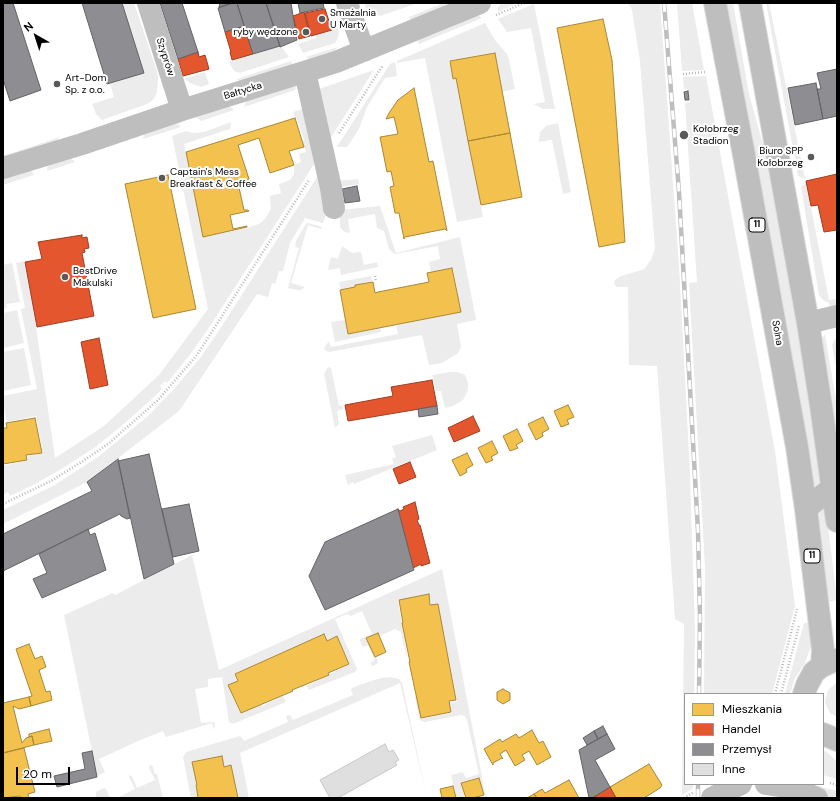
<!DOCTYPE html>
<html>
<head>
<meta charset="utf-8">
<style>
  body { margin:0 }
  #map { position:relative; width:840px; height:801px; overflow:hidden; background:#fff; font-family:"DM Sans",sans-serif }
  canvas { display:block }
  .frame { position:absolute; inset:0; border:4px solid #000; pointer-events:none }
  .legend { position:absolute; left:684px; top:693px; width:140px; height:92px; box-sizing:border-box; background:#fff; border:1px solid #999; margin:0; padding:5px 7px; list-style:none; font-size:12px; color:#000 }
  .legend li { display:flex; align-items:center; gap:8px; height:20px }
  .legend b { width:20px; border:1px solid #999 }
  .north { position:absolute; left:16px; top:16px; width:40px; height:40px; -webkit-text-stroke:3px #fff; paint-order:stroke; rotate:321deg; font-size:11px; font-weight:700; line-height:16px; text-align:center; color:#000 }
  .north::after { content:''; display:block; margin:auto; width:14px; height:18px; background:#000; clip-path:polygon(50% 0,100% 100%,50% 72%,0 100%) }
  .scale { position:absolute; left:16px; top:767px; width:54px; height:18px; box-sizing:border-box; border:2px solid #000; border-top:0; padding-left:5px; font-size:12px; line-height:14px; white-space:nowrap; color:#000; -webkit-text-stroke:3px #fff; paint-order:stroke }
</style>
</head>
<body>
<div id="map">
<canvas width="840" height="801"></canvas>
<div class="frame"></div>
<ul class="legend">
<li><b style="height:11px;background:#f2c14e"></b>Mieszkania</li>
<li><b style="height:11px;background:#e4572e"></b>Handel</li>
<li><b style="height:11px;background:#8d8d92"></b>Przemysł</li>
<li><b style="height:11px;background:#dfdfdf"></b>Inne</li>
</ul>
<div class="north">N</div>
<div class="scale">20 m</div>
</div>
<script>
const g = document.querySelector('canvas').getContext('2d');
g.lineJoin = 'round';
function fillPath(path, color) { g.fillStyle = color; g.fill(path, 'evenodd'); }
const shape = rows => new Path2D(rows.map(r => 'M' + r).join(''));
function trace(path, color, width, dash) { g.strokeStyle = color; g.lineWidth = width; g.lineCap = dash ? 'butt' : 'round'; g.setLineDash(dash || []); g.stroke(path); }
function label(font, color, halo, rows, align = 'center') {
  g.font = font + ' "DM Sans",sans-serif'; g.lineWidth = 4; g.setLineDash([]); g.textBaseline = 'middle'; g.strokeStyle = halo; g.fillStyle = color; for (const [text, x, y, turn = 0] of rows) {
    g.save(); g.translate(x, y); g.rotate((+turn || 0) * Math.PI / 180); g.textAlign = isNaN(turn) ? turn : align; if (halo) g.strokeText(text, 0, 0); g.fillText(text, 0, 0); g.restore();
  }
}
fillPath(shape([
  [122,3,134,3,157,71,158,77,157,92,153,100,147,104,102,120,96,114,92,104,114,97,110,84,144,73],
  [364,3,418,3,380,16,366,8],
  [444,3,447,3,440,10,411,22,409,17],
  [501,3,517,3,498,12,498,8],
  [628,3,660,3,679,266,690,474,695,633,694,694,685,694,685,784,693,784,693,788,682,795,684,624,675,619,657,366,629,365,628,287,617,287,614,284,615,280,621,276,642,270,645,268,651,260,655,248,640,61,632,10],
  [677,3,692,3,704,70,682,71],
  [725,3,733,3,749,94,772,177,805,366,822,485,813,492],
  [766,3,769,3,805,179,798,176],
  [534,4,555,109,543,109,534,104,545,102,531,28,507,32,498,19],
  [478,15,482,18,419,44,417,38],
  [485,23,495,40,507,54,509,60,515,89,502,92,495,52,449,61,453,79,456,79,483,217,457,222,425,58,397,63,397,61],
  [340,25,338,38,335,43,303,53,298,44,316,38,315,35,332,30,331,28],
  [281,46,289,57,240,73,234,71,229,62],
  [338,47,333,52,309,60,306,57],
  [291,61,293,65,240,83,237,79],
  [395,62,397,76,385,78,367,107,359,129,347,147,337,147,390,64],
  [374,70,328,142,316,90],
  [205,72,209,84,201,87,190,83,184,79],
  [706,76,775,451,795,606,772,694,704,694,705,568,689,283,697,282,685,103,690,102,688,89,684,89,683,77],
  [294,86,296,87,295,90,244,107,247,99],
  [228,105,234,110,201,121,195,116],
  [306,108,318,158,210,326,192,352,167,383,165,381,160,386,162,389,155,396,125,423,94,448,63,468,33,485,10,496,8,492,3,495,3,466,28,460,28,456,43,453,36,416,7,422,3,402,3,396,37,389,21,309,25,308,16,263,24,261,32,300,55,458,104,426,159,375,208,309,172,136,186,131,193,133,204,132,231,122,230,129,184,144,204,237,247,228,259,224,265,219,271,209,270,196,281,193,279,184,290,180,294,174,294,165,301,162,299,154,306,152,302,141,304,140,297,119,296,120,293,112],
  [176,122,181,127,143,139,144,133],
  [558,123,571,192,563,194,552,140,539,142,539,139,540,132,546,126],
  [60,137,55,143,3,160,3,156],
  [70,157,75,162,47,171,48,163],
  [30,169,34,175,3,185,3,181,5,177],
  [321,171,326,213,323,223,305,218,290,243,283,271,279,271,275,284,272,283,268,297,257,294,179,411,87,482,3,524,3,510,53,486,98,457,148,416,174,389,201,357,218,332],
  [358,179,359,184,341,187,336,181],
  [806,182,829,300,837,299,837,308,830,310,829,303,823,300,819,295,801,187],
  [380,206,396,253,460,237,476,320,457,324,461,347,458,353,442,363,429,365,422,335,329,352,325,350,324,348,329,341,331,347,398,334,396,326,398,325,461,312,453,268,431,272,429,262,440,259,438,246,395,254,393,253,389,249,384,231,377,228,375,214,348,219,350,233,345,232,342,230,340,227,340,210],
  [308,223,322,227,321,229,308,225,291,283,305,287,301,290,297,290,288,288,299,248,295,247,296,241,306,224],
  [342,246,352,253,361,252,364,265,377,262,378,267,341,275,340,268,329,270,328,269,331,257,338,259],
  [12,263,20,302,6,304,7,308,3,309,3,265],
  [371,276,372,281,355,285,355,287,341,290,339,282],
  [17,310,24,343,3,348,3,313],
  [345,320,348,334,380,328,381,332,335,342,331,322],
  [825,334,837,406,837,448,821,340],
  [835,339,837,339,837,372,832,345],
  [24,348,31,385,3,391,3,352],
  [328,367,331,368,339,406,342,405,343,409,337,411,339,424,335,428,324,374],
  [450,372,457,372,465,375,468,383,468,390,463,400,453,406,445,408,441,391,436,391,432,375],
  [432,435,437,450,354,484,353,482,348,485,345,475,394,464,392,459,396,457,392,446],
  [825,502,837,600,827,602,817,520,820,510],
  [192,555,219,670,442,569,486,798,484,798,485,797,479,777,461,782,465,798,456,798,451,775,463,772,466,778,479,774,467,720,465,716,461,715,425,722,421,721,419,718,415,696,417,696,422,719,452,713,450,703,457,701,438,604,431,605,429,594,398,600,407,655,406,656,401,632,395,629,377,637,368,639,378,662,377,664,372,666,371,665,371,662,375,660,368,645,363,647,360,641,360,639,372,634,362,611,351,616,347,614,335,619,357,669,355,672,309,690,307,686,350,664,337,636,327,640,324,634,234,674,237,681,228,685,240,713,261,704,262,706,283,696,286,702,233,724,229,722,222,677,208,679,208,687,195,689,201,723,213,722,215,723,214,730,212,723,166,737,163,731,138,741,99,759,105,772,97,776,64,615,113,593,115,595],
  [804,623,810,623,811,646,805,663,795,678,790,694,785,694],
  [390,677,399,679,402,683,427,798,400,683,240,753,249,798,238,798,231,765,224,766,222,756,192,762,197,785,195,786,198,798,191,798,183,757,186,752,240,736,244,741,288,722,286,716,290,715,293,720,353,695,351,690,352,688,362,684,381,678],
  [837,682,837,717,830,713,827,707,825,702,828,690],
  [823,750,828,753,837,762,837,779,823,775],
  [152,765,155,774,157,774,163,798,117,798,135,789,129,777,130,775,132,776,137,788,155,780,149,768,149,766],
  [814,785,837,791,837,798,831,798,813,788],
  [104,788,106,789,110,798,94,798,96,797,96,792]
]), '#ececec');
const homes = shape([
  [603,19,612,60,625,242,599,247,557,28,603,19],
  [495,53,510,133,468,141,456,78,453,79,450,61,495,53],
  [414,88,429,162,433,161,447,231,445,229,405,237,404,239,399,213,395,213,390,187,394,186,391,171,387,172,380,137,398,134,394,117,386,119,389,113,398,100,414,88],
  [295,118,304,147,289,151,294,165,270,173,259,138,238,145,249,179,238,183,244,210,248,210,249,211,230,215,233,229,247,226,247,227,203,237,186,152,295,118],
  [510,133,522,197,481,205,468,141,510,133],
  [168,175,196,309,153,318,125,184,168,175],
  [452,268,461,312,348,334,340,290,355,287,355,285,373,282,375,293,378,292,429,282,427,273,452,268],
  [568,405,574,417,567,420,569,424,561,427,554,411,568,405],
  [543,417,549,429,542,433,543,436,536,440,528,424,543,417],
  [35,418,42,453,26,455,27,460,3,464,3,428,7,428,6,423,35,418],
  [517,429,523,441,516,445,518,448,510,451,503,436,517,429],
  [492,441,498,453,491,457,493,460,486,463,478,448,492,441],
  [467,453,473,465,466,469,467,472,460,476,452,460,467,453],
  [429,594,430,605,438,604,456,700,449,701,451,712,421,718,409,662,410,662,402,623,403,623,399,600,429,594],
  [378,633,386,652,375,657,366,638,378,633],
  [324,634,327,641,337,636,349,664,328,673,329,675,292,690,293,691,241,713,228,685,238,681,235,674,324,634],
  [29,644,35,659,42,656,46,667,39,670,46,692,50,691,52,700,31,706,29,697,32,696,16,649,29,644],
  [503,689,510,693,510,700,503,704,497,700,497,692,503,689],
  [29,697,31,706,19,709,13,706,22,743,26,738,32,736,34,745,3,753,3,703,29,697],
  [49,729,52,741,34,745,32,736,29,737,29,734,49,729],
  [532,730,539,743,543,741,551,757,537,765,529,751,522,755,525,760,515,766,506,750,500,754,503,759,502,758,493,763,493,765,484,749,500,739,502,742,516,734,519,738,532,730],
  [24,748,35,792,28,794,29,798,21,798,20,796,3,798,3,753,24,748],
  [222,756,224,767,231,765,238,798,198,798,196,785,197,785,192,762,222,756],
  [649,764,662,785,660,788,644,798,616,798,610,787,649,764],
  [479,778,484,795,473,798,466,798,461,783,479,778],
  [569,780,579,798,537,798,534,794,542,789,545,793,569,780],
  [453,786,456,798,442,798,440,789,453,786],
  [534,794,537,798,527,798,534,794]
]);
fillPath(homes, '#f2c14e');
trace(homes, '#a98737', 1);
const shops = shape([
  [325,9,332,30,311,36,305,13,325,9],
  [304,12,310,36,299,39,293,16,304,12],
  [244,26,253,54,232,60,230,52,231,52,225,32,244,26],
  [198,52,199,57,205,55,209,69,183,76,178,59,198,52],
  [837,174,837,230,824,232,818,205,811,206,806,181,837,174],
  [82,235,82,238,87,237,89,248,84,249,85,252,82,253,94,316,37,327,25,262,42,259,38,242,82,235],
  [99,338,108,385,90,389,81,342,99,338],
  [432,380,437,406,348,421,345,405,393,396,391,387,432,380],
  [473,416,480,431,454,442,448,428,473,416],
  [410,462,416,477,399,484,393,469,410,462],
  [415,502,419,519,417,520,419,525,420,525,430,563,421,566,421,564,413,568,398,509,400,511,404,509,403,507,415,502],
  [610,787,616,798,592,798,599,794,610,787]
]);
fillPath(shops, '#e4572e');
trace(shops, '#a03d20', 1);
const industry = shape([
  [3,3,13,3,41,90,10,101,3,79,3,3],
  [82,3,122,3,144,73,107,84,82,3],
  [160,3,182,3,198,52,178,59,160,3],
  [220,3,233,3,219,7,220,3],
  [233,3,237,3,244,26,225,32,218,8,233,3],
  [237,3,266,3,280,46,253,54,237,3],
  [266,3,291,3,297,40,280,47,266,3],
  [298,3,323,3,324,8,300,13,298,3],
  [837,69,837,116,823,119,817,89,821,89,817,73,837,69],
  [816,83,823,119,795,125,788,88,816,83],
  [688,91,689,100,685,100,684,92,688,91],
  [357,186,360,201,345,203,342,189,357,186],
  [437,406,438,414,419,417,418,409,437,406],
  [149,454,174,564,144,579,118,461,149,454],
  [118,459,130,518,127,519,121,516,120,514,3,571,3,534,92,491,87,482,118,459],
  [189,504,199,551,173,557,162,509,189,504],
  [398,509,414,570,325,610,309,576,325,542,398,509],
  [88,529,90,535,95,533,106,570,42,598,33,579,47,573,39,554,88,529],
  [603,726,607,734,598,739,594,731,603,726],
  [594,731,598,739,587,745,583,738,594,731],
  [607,734,615,749,595,760,610,787,592,798,589,798,579,750,607,734],
  [92,751,97,777,57,787,54,776,85,769,82,753,92,751]
]);
fillPath(industry, '#8d8d92');
trace(industry, '#636366', 1);
const building = shape([
  [385,744,389,752,393,750,399,760,395,762,397,765,338,798,330,798,320,780,385,744]
]);
fillPath(building, '#dfdfdf');
trace(building, '#c7c7c7', 1);
const major = shape([
  [715,3,744,155,797,447,806,509,823,650,822,666],
  [750,3,808,323,821,406,837,521],
  [804,694,807,685,814,672,822,666,835,660],
  [823,734,837,740]
]);
trace(major, '#dbdbdb', 24);
trace(shape([
  [496,15,524,3],
  [683,74,705,72],
  [339,133,383,65],
  [375,276,376,282],
  [3,504,51,481,83,461,108,444,158,400,197,355,309,180],
  [775,694,797,609],
  [781,694,799,626],
  [830,783,837,785],
  [684,798,694,792]
]), '#b9b9b9', 2.5, [1, 2]);
trace(shape([
  [148,3,182,110],
  [347,3,364,51],
  [305,72,331,188,334,208],
  [3,168,82,144,182,110,336,62,480,3],
  [808,323,837,316],
  [806,509,824,494,833,488,837,487],
  [766,784,792,788,817,798],
  [712,798,741,784]
]), '#bebebe', 22);
trace(major, '#bebebe', 22);
const rail = shape([
  [664,3,679,192,698,531,700,617,699,694],
  [698,798,698,784]
]);
trace(rail, '#bebebe', 4.5);
trace(rail, '#fff', 3, [9]);
for (const [x, y, r, color] of [
  [322,19,4,"#595959"],
  [306,32,4,"#595959"],
  [57,84,4,"#595959"],
  [684,135,5,"#595959"],
  [811,157,4,"#595959"],
  [162,178,4,"#595959"],
  [65,277,4,"#595959"]
]) { const dot = new Path2D(); dot.arc(x, y, r, 0, 2 * Math.PI); g.fillStyle = color; g.fill(dot); trace(dot, '#fff', 1.5); }
for (const [x, y, w] of [
  [757,225,16],
  [812,556,16]
]) { const box = new Path2D(); box.roundRect(x - w / 2, y - 7, w, 14, 3); g.fillStyle = '#fff'; g.fill(box); trace(box, '#000', 1); }
label('bold 9px', '#000', null, [
  ["11",757,225],
  ["11",812,556]
]);
label('10px', '#000', '#fff', [
  ["Smażalnia",330,13],
  ["U Marty",330,25],
  ["ryby wędzone",298,32,"right"],
  ["Art-Dom",65,78],
  ["Sp. z o.o.",65,90],
  ["Kołobrzeg",693,129],
  ["Stadion",693,141],
  ["Biuro SPP",803,151,"right"],
  ["Kołobrzeg",803,163,"right"],
  ["Captain's Mess",170,172],
  ["Breakfast & Coffee",170,184],
  ["BestDrive",73,271],
  ["Makulski",73,283]
], 'left');
label('10px', '#000', '#fff', [
  ["Szyprów",165,57,72],
  ["Bałtycka",243,91,-17],
  ["Solna",777,333,80]
]);
</script>
</body>
</html>
